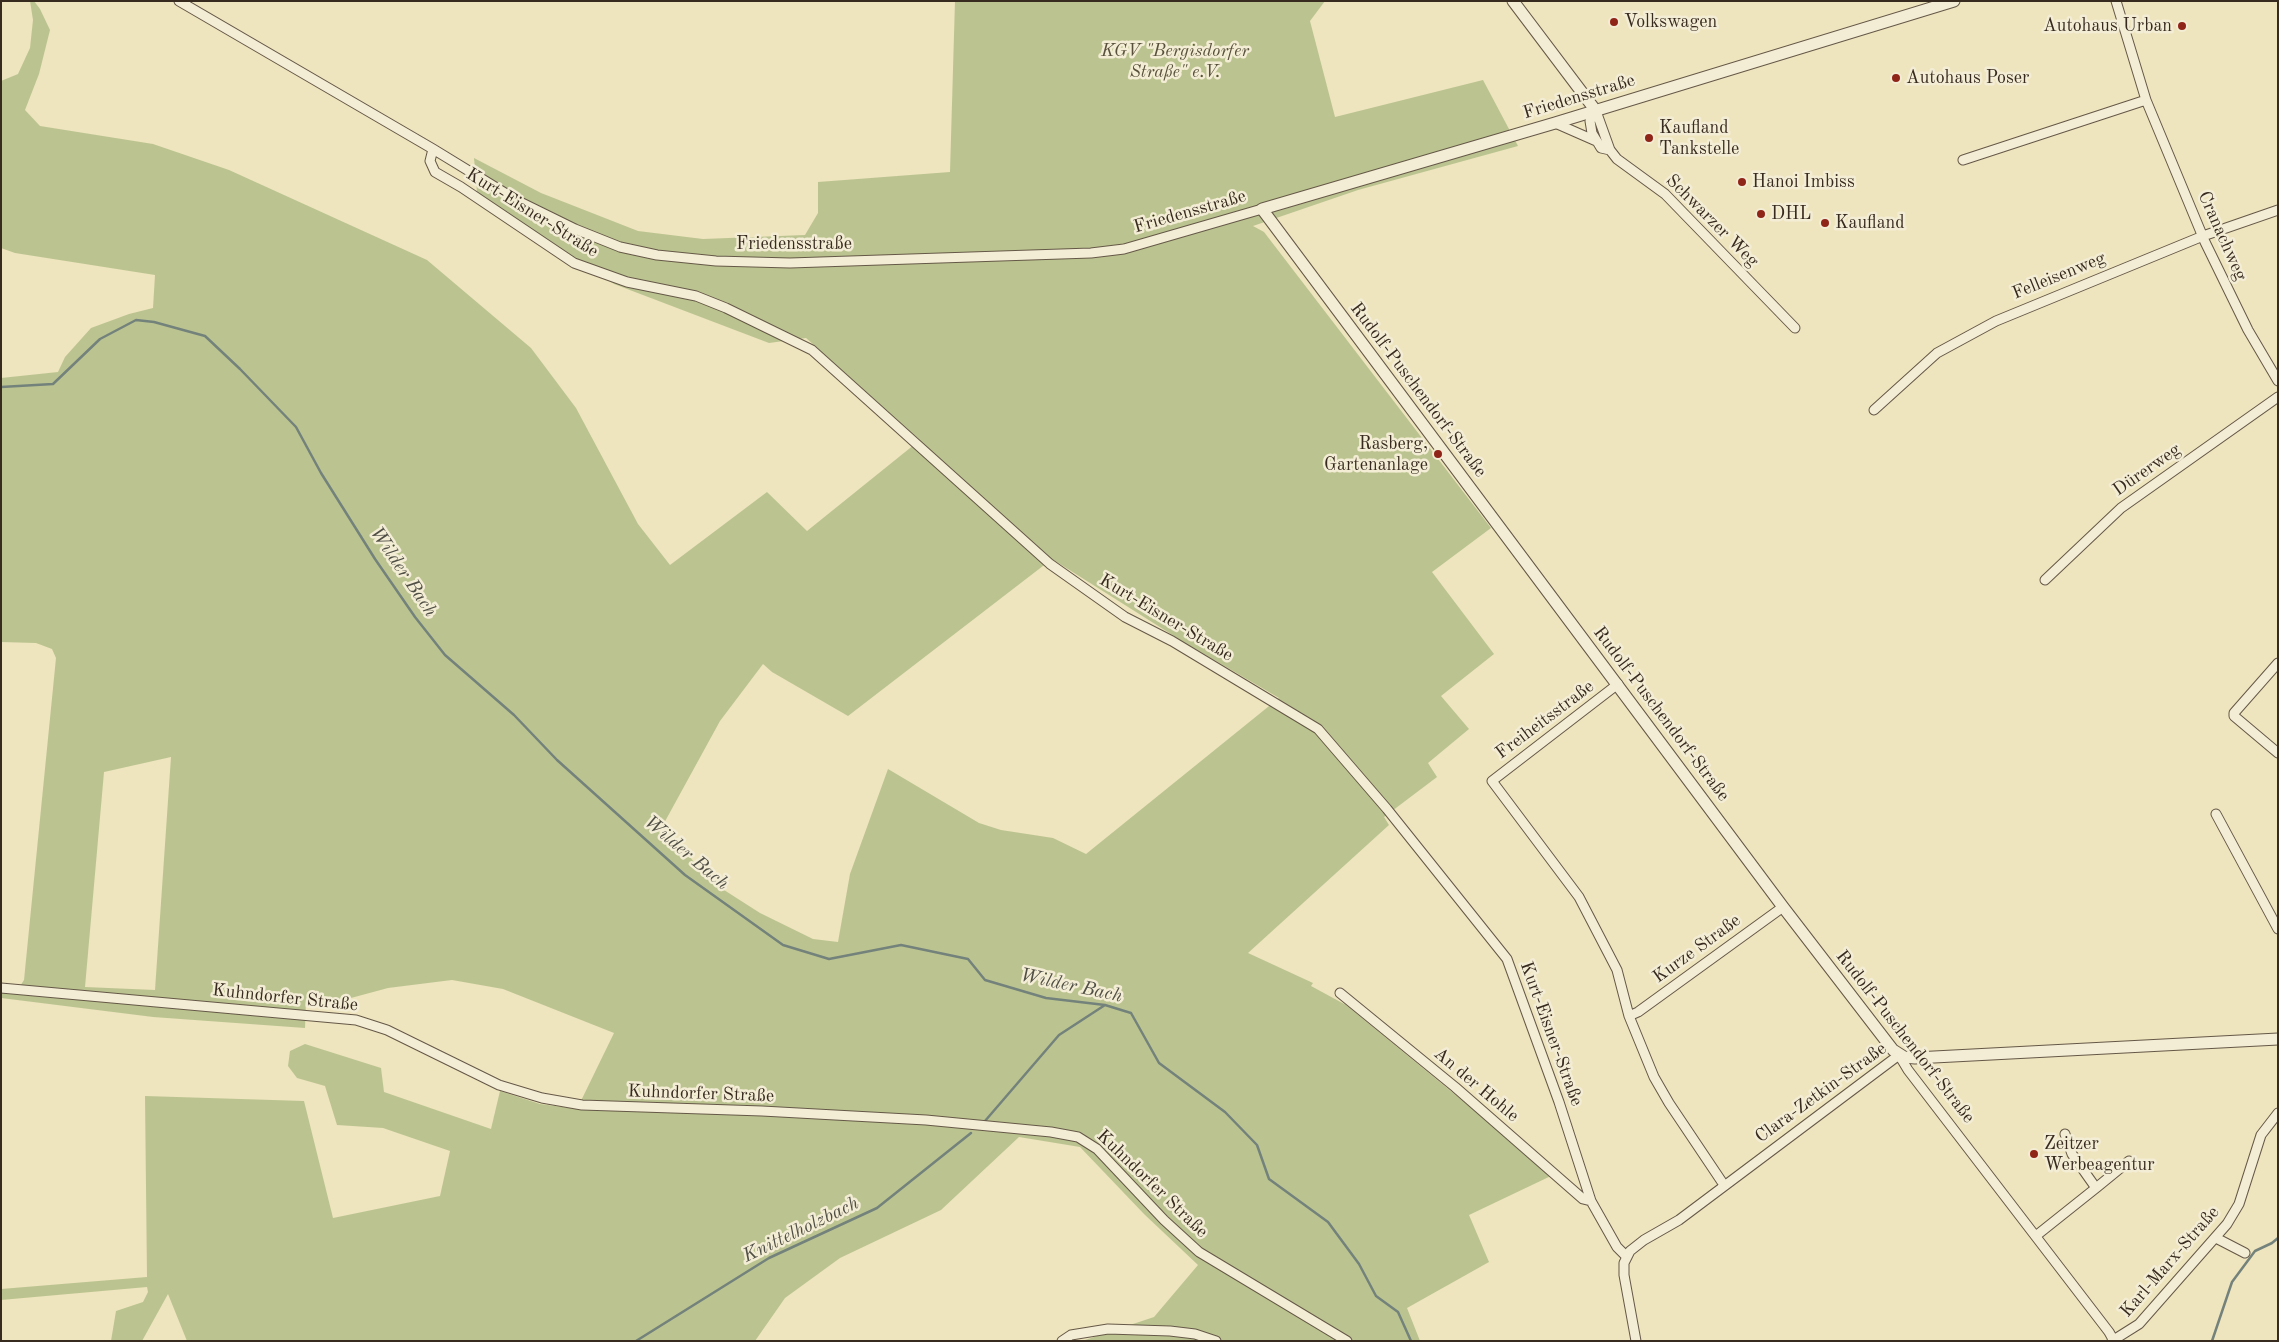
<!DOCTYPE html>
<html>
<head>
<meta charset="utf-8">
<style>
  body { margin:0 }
  #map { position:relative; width:2279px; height:1342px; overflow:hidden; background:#eee4be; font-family:"Old Standard TT",serif }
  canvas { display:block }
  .frame { position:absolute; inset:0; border:2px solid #372a1f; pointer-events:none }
</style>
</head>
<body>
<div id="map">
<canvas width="2279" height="1342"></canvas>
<div class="frame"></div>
</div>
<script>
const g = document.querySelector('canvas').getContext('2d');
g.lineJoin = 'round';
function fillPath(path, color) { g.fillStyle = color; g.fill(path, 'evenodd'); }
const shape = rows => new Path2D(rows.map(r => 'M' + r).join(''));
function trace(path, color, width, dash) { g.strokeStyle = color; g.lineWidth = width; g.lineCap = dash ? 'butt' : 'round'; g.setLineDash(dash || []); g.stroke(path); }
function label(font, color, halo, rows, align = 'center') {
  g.font = font + ' "Old Standard TT",serif'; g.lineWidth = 5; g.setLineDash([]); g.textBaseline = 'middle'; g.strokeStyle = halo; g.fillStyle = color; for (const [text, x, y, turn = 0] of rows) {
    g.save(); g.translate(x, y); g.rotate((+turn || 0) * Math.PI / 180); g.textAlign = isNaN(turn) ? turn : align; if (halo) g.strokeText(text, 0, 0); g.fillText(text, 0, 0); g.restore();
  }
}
fillPath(shape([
  [30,1,34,1,40,9,50,30,39,74,25,110,40,126,153,144,229,170,427,260,531,348,576,408,638,524,670,565,767,492,807,531,920,440,806,338,769,343,614,284,538,236,477,192,474,158,541,193,638,231,703,239,805,235,818,213,818,182,950,172,955,1,1325,1,1310,21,1335,117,1483,80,1518,146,1358,190,1253,226,1264,232,1491,528,1432,572,1494,654,1441,696,1469,729,1428,763,1437,777,1384,817,1389,825,1248,953,1313,983,1311,986,1346,1005,1553,1175,1469,1215,1489,1262,1407,1308,1420,1341,1082,1341,1154,1317,1198,1265,1144,1214,1080,1147,1019,1137,941,1210,840,1258,785,1298,755,1341,187,1341,168,1294,142,1341,111,1341,116,1311,143,1302,148,1292,147,1287,1,1300,1,1289,147,1277,145,1096,304,1101,333,1218,440,1196,450,1151,383,1128,337,1125,325,1086,297,1078,288,1066,290,1051,305,1044,381,1068,384,1092,491,1129,500,1091,540,1104,577,1109,614,1033,503,989,452,980,388,988,336,1002,306,1000,305,1028,153,1017,1,998,1,990,17,991,24,980,56,658,52,649,36,643,1,642,1,378,58,372,65,357,91,328,129,314,153,308,155,275,15,253,1,248,1,81,18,74,30,48,33,20],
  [1052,559,1182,641,1279,698,1086,854,1053,838,1001,830,979,823,888,769,850,874,838,942,813,939,760,913,710,881,663,825,720,721,763,664,772,672,848,716],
  [171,757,155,990,85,987,104,772]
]), '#bbc490');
trace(shape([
  [1,387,53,384,100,339,136,320,154,322,205,336,240,369,296,427,321,473,375,559,415,617,445,655,514,715,557,760,685,875,783,945,829,959,901,945,968,959,985,980,1046,998,1105,1005,1131,1013,1159,1063,1225,1112,1257,1145,1269,1179,1328,1222,1359,1264,1376,1296,1398,1312,1411,1341],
  [985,1121,1059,1035,1105,1005],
  [636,1341,769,1258,877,1208,971,1133],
  [2212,1341,2232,1282,2255,1251,2272,1243,2278,1238]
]), '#74827c', 2.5);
const minor = shape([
  [179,1,433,149,518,201,575,229,620,247,657,255,716,261,790,263,1091,253,1124,249,1262,209],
  [2116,1,2146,100,2205,242,2248,330,2278,381],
  [1555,123,1596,141],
  [433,149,430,161,435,172,461,187,574,263,627,282,696,296,726,308,812,350,1050,564,1125,617,1172,641,1318,729,1387,809,1507,959,1559,1102,1591,1201,1617,1247,1626,1256],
  [1610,150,1601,148,1592,133,1590,121,1596,111,1610,150,1617,159,1665,194,1795,328],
  [1963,160,2146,100],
  [1874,410,1937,353,1996,321,2203,236,2278,210],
  [2045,580,2121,508,2278,397],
  [2278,663,2234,713,2234,716,2278,753],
  [1618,684,1492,781,1579,897,1617,970,1629,1016,1654,1077,1669,1103,1724,1185],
  [2216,814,2278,929],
  [1,988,356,1020,387,1030,499,1085,542,1098,582,1105,762,1111,926,1120,1051,1132,1078,1137,1097,1149,1164,1220,1199,1252,1347,1341],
  [1340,993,1455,1087,1583,1199,1591,1201],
  [1629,1016,1638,1012,1783,907],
  [2096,1188,2129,1161],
  [2037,1235,2096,1188,2072,1154,2065,1134],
  [2216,1238,2245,1253],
  [1062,1341,1071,1335,1108,1329,1170,1331,1195,1334,1216,1341],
  [1636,1341,1624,1275,1624,1263,1630,1251,1644,1240,1679,1220,1899,1055,1908,1070,2109,1332,2114,1341],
  [2112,1341,2139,1324,2227,1224,2239,1204,2261,1135,2278,1113]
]);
const tertiary = shape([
  [1513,1,1596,111],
  [1954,1,1555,123,1262,209,1783,907,1893,1050,1904,1057,1915,1058,2278,1039]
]);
trace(minor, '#655847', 11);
trace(tertiary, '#655847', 13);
trace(minor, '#f4edd5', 9);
trace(tertiary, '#f4edd5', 11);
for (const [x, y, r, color] of [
  [1614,22,5,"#8f2418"],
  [2182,26,5,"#8f2418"],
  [1896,78,5,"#8f2418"],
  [1649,138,5,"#8f2418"],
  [1742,182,5,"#8f2418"],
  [1761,214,5,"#8f2418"],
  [1825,223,5,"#8f2418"],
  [1438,454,5,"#8f2418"],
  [2034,1154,5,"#8f2418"]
]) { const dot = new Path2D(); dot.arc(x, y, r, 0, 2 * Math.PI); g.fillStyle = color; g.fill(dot); trace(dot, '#f4edd5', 2); }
label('18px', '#372a1f', '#f4edd5', [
  ["Volkswagen",1624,22],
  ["Autohaus Urban",2172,26,"right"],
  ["Autohaus Poser",1906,78],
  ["Kaufland",1659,128],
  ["Tankstelle",1659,149],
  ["Hanoi Imbiss",1752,182],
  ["DHL",1771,214],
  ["Kaufland",1835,223],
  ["Rasberg,",1428,444,"right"],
  ["Gartenanlage",1428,465,"right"],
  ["Zeitzer",2044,1144],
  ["Werbeagentur",2044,1165]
], 'left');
label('italic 18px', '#58503b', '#f4edd5', [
  ["KGV \"Bergisdorfer",1175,51],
  ["Straße\" e.V.",1175,72]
]);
label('18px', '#372a1f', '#f4edd5', [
  ["Friedensstraße",1579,97,-17],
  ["Friedensstraße",1190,212,-16],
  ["Kurt-Eisner-Straße",532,213,32],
  ["Schwarzer Weg",1712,221,45],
  ["Cranachweg",2222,236,66],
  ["Friedensstraße",794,244],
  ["Felleisenweg",2059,276,-22],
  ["Rudolf-Puschendorf-Straße",1418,390,53],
  ["Dürerweg",2147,470,-35],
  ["Kurt-Eisner-Straße",1166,618,31],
  ["Rudolf-Puschendorf-Straße",1661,714,53],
  ["Freiheitsstraße",1545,720,-37],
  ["Kurze Straße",1697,949,-36],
  ["Kuhndorfer Straße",285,998,6],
  ["Kurt-Eisner-Straße",1551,1034,70],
  ["Rudolf-Puschendorf-Straße",1905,1037,52],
  ["An der Hohle",1476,1085,40],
  ["Clara-Zetkin-Straße",1821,1093,-36],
  ["Kuhndorfer Straße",701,1094,2],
  ["Kuhndorfer Straße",1152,1184,44],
  ["Karl-Marx-Straße",2170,1262,-49]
]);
label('italic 19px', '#504f46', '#f4edd5', [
  ["Wilder Bach",403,572,56],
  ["Wilder Bach",686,853,40],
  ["Wilder Bach",1071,986,12],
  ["Knittelholzbach",801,1230,-26]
]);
</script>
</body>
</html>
